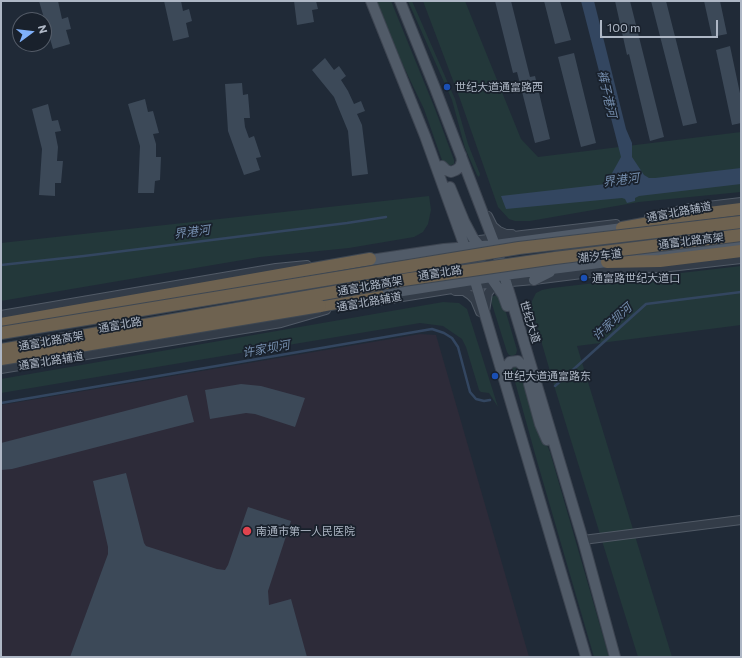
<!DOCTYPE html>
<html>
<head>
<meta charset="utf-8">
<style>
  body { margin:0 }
  #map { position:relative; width:742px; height:658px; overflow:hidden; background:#202a37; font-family:Commissioner,sans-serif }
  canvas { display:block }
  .frame { position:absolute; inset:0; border:2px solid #aeb7c5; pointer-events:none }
  .north { position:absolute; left:12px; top:12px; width:40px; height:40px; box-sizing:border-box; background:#19212c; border:1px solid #555d69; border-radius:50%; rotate:75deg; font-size:11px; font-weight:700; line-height:16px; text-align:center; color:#aeb7c5 }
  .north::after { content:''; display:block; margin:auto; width:14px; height:18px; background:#7fb0f9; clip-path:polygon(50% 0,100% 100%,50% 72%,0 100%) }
  .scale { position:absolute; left:600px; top:20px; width:118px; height:18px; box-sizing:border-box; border:2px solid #aeb7c5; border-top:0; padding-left:5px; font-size:12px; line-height:14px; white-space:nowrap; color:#aeb7c5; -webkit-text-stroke:3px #19212c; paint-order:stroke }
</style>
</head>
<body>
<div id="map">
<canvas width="742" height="658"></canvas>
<div class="frame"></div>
<div class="north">N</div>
<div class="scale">100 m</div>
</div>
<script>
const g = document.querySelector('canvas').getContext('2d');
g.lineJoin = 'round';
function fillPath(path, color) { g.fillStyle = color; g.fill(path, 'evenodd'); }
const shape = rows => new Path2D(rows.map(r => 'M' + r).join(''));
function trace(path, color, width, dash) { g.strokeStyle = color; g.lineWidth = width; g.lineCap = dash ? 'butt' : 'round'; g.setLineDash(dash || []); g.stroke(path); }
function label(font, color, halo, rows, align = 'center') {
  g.font = font + ' Commissioner,"Noto Sans SC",sans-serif'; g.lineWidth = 3.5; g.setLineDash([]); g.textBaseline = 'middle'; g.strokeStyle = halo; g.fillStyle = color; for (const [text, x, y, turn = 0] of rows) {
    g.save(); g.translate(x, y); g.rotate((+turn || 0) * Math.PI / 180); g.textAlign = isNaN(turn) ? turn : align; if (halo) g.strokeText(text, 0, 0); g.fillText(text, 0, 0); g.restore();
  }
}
fillPath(shape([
  [420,334,436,335,529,657,1,657,1,405]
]), '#2d2b39');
fillPath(shape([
  [377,1,391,1,435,109,454,160,454,164,449,166,443,163,424,109,401,61],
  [408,1,412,1,455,99,468,144,480,174,479,177,477,175,465,148,452,100],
  [423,1,465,1,521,139,538,157,741,132,741,192,639,202,530,221,515,221,509,219,498,207,460,99],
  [429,196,431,210,428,224,423,232,414,237,349,248,260,257,1,301,1,243],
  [741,266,741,325,577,346,672,657,638,657,556,392,531,306,532,301,536,293,542,290,552,288],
  [496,295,498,295,502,299,517,350,516,354,512,356,509,355,507,352,491,301,492,297],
  [443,302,459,303,467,309,498,407,489,393,481,392,479,390,466,347,462,339,443,326,420,323,1,393,1,379],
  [517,366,521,369,534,415,550,452,609,657,594,657,537,461,512,371,513,367]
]), '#23383a');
fillPath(shape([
  [581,1,594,1,626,129,632,143,632,157,644,175,649,178,655,178,741,168,741,184,639,196,635,198,635,201,627,203,625,199,622,198,506,209,501,196,606,184,621,157]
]), '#334660');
trace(shape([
  [1,265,84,256,347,223,386,217],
  [555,386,646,304,741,292],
  [1,403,432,329,444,333,452,338,458,347,470,392,476,399,484,401,490,400]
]), '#334660', 2.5);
fillPath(shape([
  [39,1,58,1,62,19,68,17,71,29,66,30,70,44,53,49],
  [164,1,181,1,183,11,189,9,192,21,186,23,189,37,173,41],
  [294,1,316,1,318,9,312,10,314,22,297,25],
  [495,1,511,1,530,77,535,76,550,139,535,143,517,72,513,73],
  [544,1,560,1,571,40,555,44],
  [615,1,630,1,664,137,650,141,629,54,627,55],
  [651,1,666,1,697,123,683,126],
  [704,1,720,1,727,34,712,37],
  [730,46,741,98,741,123,732,125,716,50],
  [574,53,596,143,581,147,558,57],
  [325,58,334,70,339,66,346,76,341,80,348,91,354,104,361,101,365,111,357,114,362,125,368,174,352,176,348,131,334,97,312,70],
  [242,83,243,95,248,94,250,118,244,118,245,127,249,138,254,136,261,157,256,158,260,170,244,175,228,131,225,84],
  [145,99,148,112,153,111,159,133,153,134,156,144,156,157,161,157,160,180,155,181,154,193,138,193,140,146,128,104],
  [48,104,52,121,58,120,61,131,55,132,58,147,57,161,63,161,61,183,55,183,55,196,39,195,42,149,32,109],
  [241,384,261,386,305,398,295,427,255,414,246,413,210,419,205,390],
  [187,395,194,422,12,469,1,470,1,443],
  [126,473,144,543,146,546,217,569,225,570,228,565,248,507,291,521,268,591,269,605,291,599,307,657,70,657,108,554,108,547,93,481]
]), '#3c4958');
const minor = shape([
  [488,216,493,226,499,231,506,234,512,234],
  [649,217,691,208,741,202],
  [471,241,616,224],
  [455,291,464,291,470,295,475,300,480,312],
  [371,302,477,285,534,280,622,269,661,268,741,259],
  [485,311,488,293,497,282],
  [1,315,276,268,307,265],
  [1,369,281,323,326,310],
  [583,540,741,520]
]);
const major = shape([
  [371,1,425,136,465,247,586,657],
  [400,1,435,88,495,245,583,540,615,657],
  [442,166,446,170,451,172,456,170,460,167,462,161,461,155],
  [450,187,464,221,473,238,482,249],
  [467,255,482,265,503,295,507,306],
  [364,261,444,249,495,245,630,227],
  [534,280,550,272],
  [371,296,504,275,607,262,634,254,741,242],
  [503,376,504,370,510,362,518,361,522,365,525,370],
  [529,384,540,424,547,440]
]);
const highway = shape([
  [622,228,693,215,741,209],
  [607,262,660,261,741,251],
  [320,306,378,295],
  [1,324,370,259]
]);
trace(minor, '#515a66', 10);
trace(major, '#3d4551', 12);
trace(highway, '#3e4752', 14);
trace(minor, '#333c48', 8);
trace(major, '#515b68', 10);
trace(highway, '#6e6250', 12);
const highwayBridge = shape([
  [1,333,519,248,741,222],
  [1,350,403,280,555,258,741,235],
  [1,359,320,306]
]);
trace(highwayBridge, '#3e4752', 14, []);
trace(highwayBridge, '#6e6250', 12);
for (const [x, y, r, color] of [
  [447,87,4,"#1a4fb4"],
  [584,278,4,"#1a4fb4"],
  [495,376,4,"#1a4fb4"],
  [247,531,5,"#e0444e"]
]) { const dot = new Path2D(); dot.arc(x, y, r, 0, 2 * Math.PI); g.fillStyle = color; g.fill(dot); trace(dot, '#19212c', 1.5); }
label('11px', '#aeb7c5', '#19212c', [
  ["世纪大道通富路西",455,87],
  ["通富路世纪大道口",592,278],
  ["世纪大道通富路东",503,376],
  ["南通市第一人民医院",256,531]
], 'left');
label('11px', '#aeb7c5', '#19212c', [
  ["通富北路辅道",679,212,-11],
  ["通富北路高架",691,241,-7],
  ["潮汐车道",600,256,-7],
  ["通富北路",440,273,-9],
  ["通富北路高架",370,286,-10],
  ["通富北路辅道",369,302,-10],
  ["世纪大道",530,322,73],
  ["通富北路",120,325,-10],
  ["通富北路高架",51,341,-10],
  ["通富北路辅道",51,361,-9]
]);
label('italic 12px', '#758eae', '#19212c', [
  ["裤子港河",607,94,77],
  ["界港河",621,180,-7],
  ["界港河",192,232,-7],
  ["许家坝河",612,322,-42],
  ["许家坝河",266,349,-10]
]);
</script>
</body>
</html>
